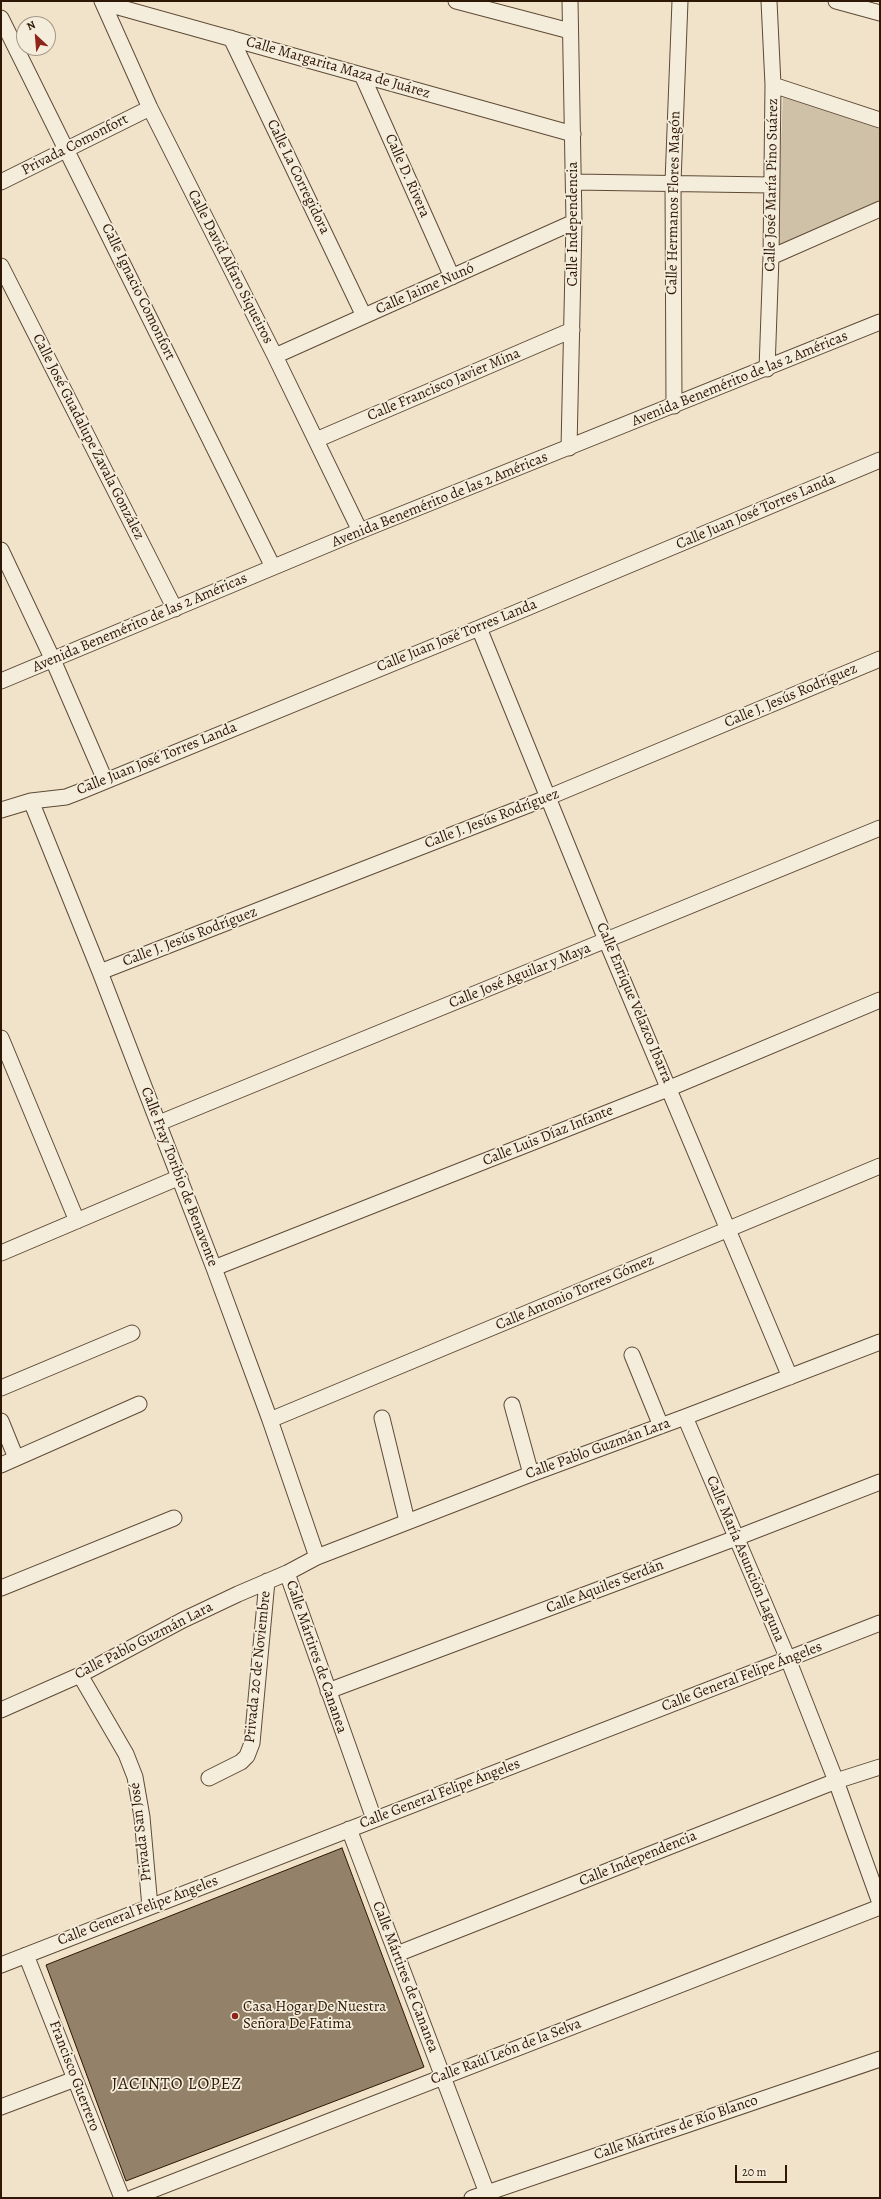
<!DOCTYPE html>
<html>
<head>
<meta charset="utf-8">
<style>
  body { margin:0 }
  #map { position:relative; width:881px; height:2199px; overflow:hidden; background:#f0e3c9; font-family:Alegreya,serif }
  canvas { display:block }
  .frame { position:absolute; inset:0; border:2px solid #2e1704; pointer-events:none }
  .north { position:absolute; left:16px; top:16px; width:40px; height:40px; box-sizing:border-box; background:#f5eddc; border:1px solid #a59786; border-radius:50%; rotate:334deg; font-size:11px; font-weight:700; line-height:16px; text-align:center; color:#2e1704 }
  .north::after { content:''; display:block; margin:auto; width:14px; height:18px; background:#8f2418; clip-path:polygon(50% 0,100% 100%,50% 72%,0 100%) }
  .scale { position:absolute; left:735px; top:2165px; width:52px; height:18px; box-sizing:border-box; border:2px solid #2e1704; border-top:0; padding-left:5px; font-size:12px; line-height:14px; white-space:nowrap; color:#2e1704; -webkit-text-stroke:3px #f5eddc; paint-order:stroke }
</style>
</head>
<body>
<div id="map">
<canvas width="881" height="2199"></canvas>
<div class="frame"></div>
<div class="north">N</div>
<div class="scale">20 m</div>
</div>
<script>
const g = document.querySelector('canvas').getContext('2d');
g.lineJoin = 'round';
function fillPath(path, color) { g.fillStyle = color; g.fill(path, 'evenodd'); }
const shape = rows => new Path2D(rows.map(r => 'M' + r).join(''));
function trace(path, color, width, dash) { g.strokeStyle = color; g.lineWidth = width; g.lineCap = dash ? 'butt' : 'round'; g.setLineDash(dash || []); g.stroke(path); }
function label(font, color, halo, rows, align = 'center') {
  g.font = font + ' Alegreya,serif'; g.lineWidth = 3.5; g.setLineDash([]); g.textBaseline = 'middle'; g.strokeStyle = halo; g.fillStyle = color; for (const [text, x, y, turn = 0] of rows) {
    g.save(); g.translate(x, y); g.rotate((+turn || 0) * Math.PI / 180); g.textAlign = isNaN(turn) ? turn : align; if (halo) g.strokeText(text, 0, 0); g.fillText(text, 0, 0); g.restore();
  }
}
fillPath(shape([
  [783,94,880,125,880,201,777,249]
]), '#cfc0a8');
const building = shape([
  [342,1848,424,2067,126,2181,46,1965,342,1848]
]);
fillPath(building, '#93816a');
trace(building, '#2e1704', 1);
const street = shape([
  [102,1,150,108,275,356,360,531],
  [456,1,570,31],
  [836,1,880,13],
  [104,3,573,134],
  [1,18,273,567],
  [231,38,364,316],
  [362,75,452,277],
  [773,85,880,120],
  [1,182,150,108],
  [574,182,771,185],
  [771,257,880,209],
  [1,266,175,609],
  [275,356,574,222],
  [767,369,771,257,773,85,769,1],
  [674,406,673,182,680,1],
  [316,440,572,330],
  [569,448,574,222,570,1],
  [1,550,53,660,105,780],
  [479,628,606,940,790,1377],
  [1,681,360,531,880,322],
  [31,801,100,972,214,1268,270,1420,317,1557],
  [1,810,31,801,66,797,79,792,479,628,880,460],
  [100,972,549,797,880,659],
  [1,1038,77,1221],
  [159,1123,880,828],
  [1,1253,180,1177],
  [214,1268,670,1088,880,1000],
  [632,1355,661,1426],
  [1,1388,132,1333],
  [512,1405,531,1474],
  [685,1417,788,1659,836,1781,880,1903],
  [382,1418,407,1521],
  [270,1420,880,1166],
  [1,1421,16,1458],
  [1,1465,139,1404],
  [287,1573,374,1819],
  [1,1588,174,1518],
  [80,1675,126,1754,135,1777,142,1817,150,1907],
  [328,1691,736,1538,880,1482],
  [1,1710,80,1675,183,1620,238,1594,287,1573,317,1557,531,1474,685,1417,880,1342],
  [209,1778,241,1762,247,1756,252,1743,267,1581],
  [349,1829,487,2193],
  [397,1954,836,1781,880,1767],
  [26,1955,122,2198],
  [1,1965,880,1623],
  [1,2107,75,2079],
  [132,2198,880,1907],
  [472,2198,880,2059]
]);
trace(street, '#5e4a35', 17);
trace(street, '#f5eddc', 15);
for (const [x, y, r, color] of [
  [235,2016,4,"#8f2418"]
]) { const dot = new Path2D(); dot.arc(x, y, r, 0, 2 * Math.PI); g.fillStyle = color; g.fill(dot); trace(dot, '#f5eddc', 1.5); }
label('15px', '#2e1704', '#f5eddc', [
  ["Calle Margarita Maza de Juárez",338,68,16],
  ["Privada Comonfort",75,145,-27],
  ["Calle D. Rivera",407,176,66],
  ["Calle La Corregidora",298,177,64],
  ["Calle José María Pino Suárez",772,185,-89],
  ["Calle Hermanos Flores Magón",674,203,-89],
  ["Calle Independencia",573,224,-90],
  ["Calle David Alfaro Siqueiros",230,267,63],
  ["Calle Jaime Nunó",425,289,-24],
  ["Calle Ignacio Comonfort",138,292,64],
  ["Avenida Benemérito de las 2 Américas",740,379,-22],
  ["Calle Francisco Javier Mina",444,385,-23],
  ["Calle José Guadalupe Zavala González",88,437,63],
  ["Avenida Benemérito de las 2 Américas",440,500,-22],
  ["Calle Juan José Torres Landa",756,512,-23],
  ["Avenida Benemérito de las 2 Américas",140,623,-23],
  ["Calle Juan José Torres Landa",457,636,-22],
  ["Calle J. Jesús Rodríguez",791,696,-23],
  ["Calle Juan José Torres Landa",157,759,-22],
  ["Calle J. Jesús Rodríguez",492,819,-21],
  ["Calle J. Jesús Rodríguez",190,937,-21],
  ["Calle José Aguilar y Maya",520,976,-22],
  ["Calle Enrique Velazco Ibarra",634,1003,67],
  ["Calle Luis Díaz Infante",548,1136,-22],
  ["Calle Fray Toribio de Benavente",179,1177,69],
  ["Calle Antonio Torres Gómez",575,1293,-23],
  ["Calle Pablo Guzmán Lara",598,1449,-20],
  ["Calle María Asunción Laguna",745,1559,67],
  ["Calle Aquiles Serdán",605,1587,-21],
  ["Calle Pablo Guzmán Lara",144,1641,-27],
  ["Calle Mártires de Cananea",316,1657,71],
  ["Privada 20 de Noviembre",258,1667,-84],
  ["Calle General Felipe Ángeles",742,1677,-21],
  ["Calle General Felipe Ángeles",440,1794,-21],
  ["Privada San José",141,1832,-97],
  ["Calle Independencia",638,1859,-22],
  ["Calle General Felipe Ángeles",138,1911,-21],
  ["Calle Mártires de Cananea",405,1977,69],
  ["Calle Raúl León de la Selva",506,2052,-21],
  ["Francisco Guerrero",74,2076,69],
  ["Calle Mártires de Río Blanco",676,2128,-19]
]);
label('15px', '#2e1704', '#f5eddc', [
  ["Casa Hogar De Nuestra",243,2007],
  ["Señora De Fatima",243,2024]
], 'left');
g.letterSpacing = '1px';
label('17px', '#2e1704', '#f5eddc', [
  ["JACINTO LOPEZ",177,2085]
]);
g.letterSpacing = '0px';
</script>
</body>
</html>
